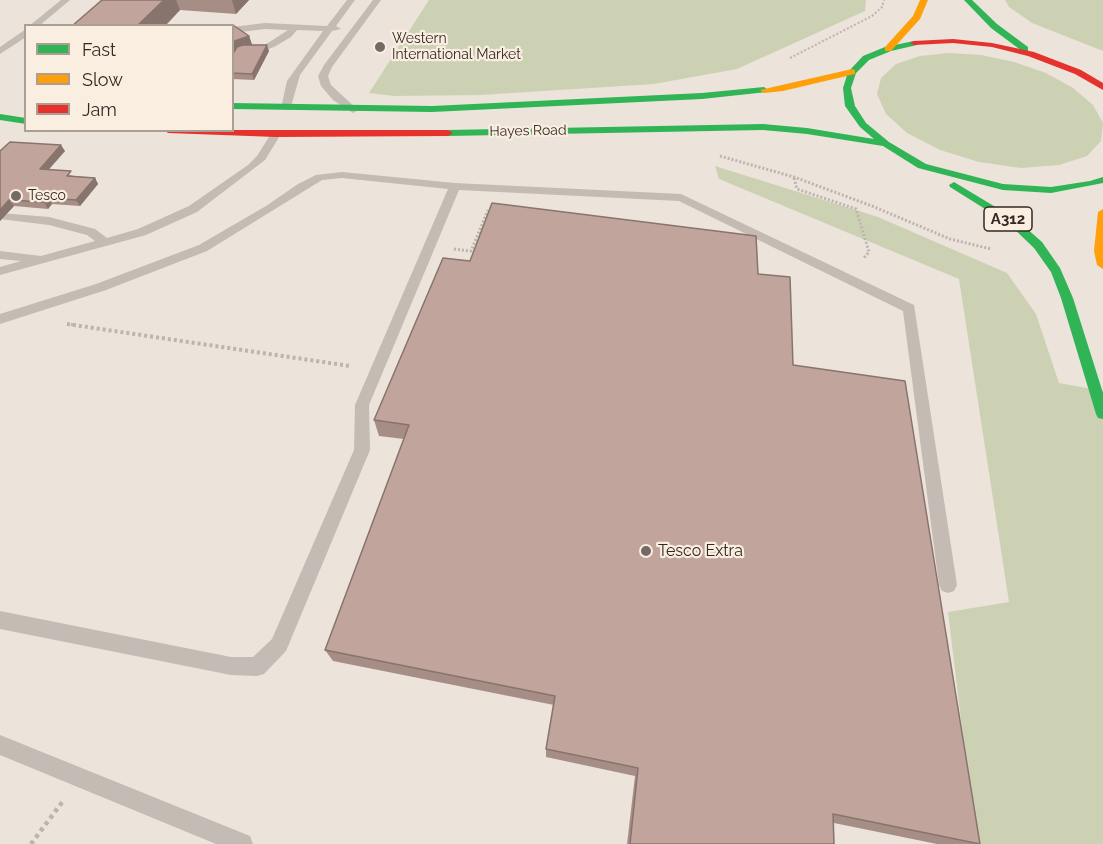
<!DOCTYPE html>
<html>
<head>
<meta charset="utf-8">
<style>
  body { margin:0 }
  #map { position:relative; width:1103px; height:844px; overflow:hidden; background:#ece3db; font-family:Raleway,sans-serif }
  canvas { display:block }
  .legend { position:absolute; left:24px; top:24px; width:210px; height:108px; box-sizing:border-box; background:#faeee1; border:2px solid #ab9f95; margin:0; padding:8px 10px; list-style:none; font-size:18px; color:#342824 }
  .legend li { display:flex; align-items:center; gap:12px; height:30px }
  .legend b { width:30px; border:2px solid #ab9f95 }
</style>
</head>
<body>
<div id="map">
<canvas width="1103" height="844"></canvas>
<ul class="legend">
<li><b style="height:8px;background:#30b455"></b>Fast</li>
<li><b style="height:8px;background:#ff9f0a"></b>Slow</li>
<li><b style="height:8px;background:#e5322d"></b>Jam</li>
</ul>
</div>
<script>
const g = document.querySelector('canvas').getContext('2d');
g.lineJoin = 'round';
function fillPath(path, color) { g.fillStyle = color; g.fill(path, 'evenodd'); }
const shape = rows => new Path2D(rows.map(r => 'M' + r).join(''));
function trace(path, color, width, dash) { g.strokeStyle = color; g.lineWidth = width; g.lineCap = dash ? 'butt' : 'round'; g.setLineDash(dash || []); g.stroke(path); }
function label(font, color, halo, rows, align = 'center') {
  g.font = font + ' Raleway,sans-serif'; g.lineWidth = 4.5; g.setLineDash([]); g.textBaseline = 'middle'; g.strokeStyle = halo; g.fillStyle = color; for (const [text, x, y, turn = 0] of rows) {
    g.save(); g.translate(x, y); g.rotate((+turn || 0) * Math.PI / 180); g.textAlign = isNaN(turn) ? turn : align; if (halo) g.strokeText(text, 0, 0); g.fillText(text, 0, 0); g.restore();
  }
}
fillPath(shape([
  [429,0,866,0,865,11,737,69,654,84,480,95,394,96,369,93],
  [1005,0,1103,0,1103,51,1032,23,1009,7],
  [949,53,981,55,1014,62,1046,73,1073,88,1093,105,1103,123,1101,141,1087,156,1059,165,1021,168,979,162,940,150,907,133,886,114,877,94,881,78,896,64,920,56],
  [715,166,878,217,1007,273,1036,314,1059,383,1103,391,1103,844,976,844,948,612,1009,602,959,279,719,179]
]), '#cdd1b4');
trace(shape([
  [790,58,872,16,882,7,884,0]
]), '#bdb4ae', 2, [2, 2]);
trace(shape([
  [720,156,794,177,872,206,950,239,991,249],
  [794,178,797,189,856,209,869,252,863,259],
  [454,249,471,251,488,210],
  [67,324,76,325]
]), '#bdb4ae', 3, [2, 2]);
trace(shape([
  [67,324,350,366]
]), '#bdb4ae', 4, [3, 3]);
trace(shape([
  [31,844,63,801]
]), '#bdb4ae', 4.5, [4, 4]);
fillPath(shape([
  [61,0,70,0,39,26,29,26,61,0],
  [347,0,355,0,336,26,341,29,332,31,300,75,290,110,281,108,287,81,323,31,297,30,291,37,274,47,232,63,232,57,268,43,288,30,265,29,232,33,232,27,265,23,327,26,347,0],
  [373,0,381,0,332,67,328,76,331,85,358,110,353,113,333,100,321,86,318,76,324,65,373,0],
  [26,29,26,37,0,54,0,47,26,29],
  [276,131,281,134,265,160,197,212,146,235,0,275,0,267,21,261,0,259,0,251,41,256,95,241,87,235,49,225,0,219,0,213,49,217,95,229,107,238,138,229,189,206,248,165,257,156,272,132,276,131],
  [342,172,455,183,681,194,914,305,957,585,954,591,948,593,942,591,939,585,903,311,679,201,459,190,369,405,370,450,286,651,264,674,257,676,231,675,0,629,0,611,231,657,253,657,272,639,354,450,355,405,448,189,342,178,322,180,207,251,106,290,0,324,0,314,96,284,199,245,266,206,298,184,316,175,342,172],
  [0,735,250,836,253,844,216,844,0,755,0,735]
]), '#c4bbb5');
fillPath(shape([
  [964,0,972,0,997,24,1028,47,1028,51,1022,51,991,28,964,0],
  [914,41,918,43,917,45,891,51,869,60,856,73,851,88,855,106,866,123,889,142,926,164,1003,184,1051,187,1090,181,1103,177,1103,183,1051,193,1003,190,918,168,883,146,807,134,763,130,448,136,443,133,448,130,763,124,807,128,874,139,860,127,845,106,843,88,848,72,863,56,885,47,914,41],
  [764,87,768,90,767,92,702,99,432,112,232,109,232,103,432,106,702,93,764,87],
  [0,114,26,118,26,124,0,120,0,114],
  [954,182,1017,220,1042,242,1060,268,1073,298,1103,393,1103,419,1098,418,1096,414,1061,298,1051,272,1034,248,1009,224,950,187,949,185,954,182]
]), '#30b455');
fillPath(shape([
  [920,0,928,0,920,19,891,51,885,51,885,47,913,16,920,0],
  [852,69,855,70,855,74,783,91,764,93,760,90,852,69],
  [1103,209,1103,269,1097,265,1094,251,1098,212,1103,209]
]), '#ff9f0a');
fillPath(shape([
  [953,39,992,43,1034,52,1081,70,1103,83,1103,90,1075,74,1028,56,992,47,953,43,914,45,910,43,914,41,953,39],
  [164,130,448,130,453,133,448,136,276,137,168,133,164,130]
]), '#e5322d');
fillPath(shape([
  [102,0,249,0,236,14,180,10,165,26,72,26],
  [232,26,249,36,252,45,269,51,254,80,232,79],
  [0,151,65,151,48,170,74,176,95,178,98,184,80,206,52,204,48,209,14,206,0,221],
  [470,261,758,274,980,844,937,844,834,823,834,844,627,844,635,776,546,757,546,749,554,705,333,661,325,650,404,439,379,436,374,420]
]), '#a68e86');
fillPath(shape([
  [164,0,176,0,180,10,165,26,137,26],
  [232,0,249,0,236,14],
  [249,36,253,47,232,55,232,42],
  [267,45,269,51,254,80,252,74],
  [61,145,65,151,44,175,40,169],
  [95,178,98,184,80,206,76,200],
  [48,198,52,204,48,209,44,202],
  [9,200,14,206,0,221,0,210]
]), '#87746d');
const building = shape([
  [102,0,164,0,137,26,72,26,102,0],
  [233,25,249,36,232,42,232,26,231,26,233,25],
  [243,45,267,45,252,74,232,73,232,55,237,47,243,45],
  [10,142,61,145,40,169,71,171,67,176,95,178,76,200,48,198,44,202,9,200,0,210,0,151,10,142],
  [492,203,756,236,758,274,790,277,793,365,905,381,980,844,833,814,834,844,630,844,638,768,546,749,555,696,325,650,409,425,374,420,443,258,470,261,492,203]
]);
fillPath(building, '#c1a59c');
trace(building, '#87746d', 1.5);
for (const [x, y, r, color] of [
  [380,47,6,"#746964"],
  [16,196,6,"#746964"],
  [646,551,6,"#746964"]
]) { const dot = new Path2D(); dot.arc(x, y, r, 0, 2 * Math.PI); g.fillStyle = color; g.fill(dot); trace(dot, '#faeee1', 2); }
label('14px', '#342824', '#faeee1', [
  ["Western",392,39],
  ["International Market",392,55],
  ["Tesco",28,196]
], 'left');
label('14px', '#342824', '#faeee1', [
  ["Hayes Road",528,131,-1]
]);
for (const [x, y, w] of [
  [1008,219,48]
]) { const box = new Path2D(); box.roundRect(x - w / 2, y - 12, w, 24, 4.5); g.fillStyle = '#faeee1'; g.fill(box); trace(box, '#342824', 1.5); }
label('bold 15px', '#342824', null, [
  ["A312",1008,219]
]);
label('16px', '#342824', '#faeee1', [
  ["Tesco Extra",658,551]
], 'left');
</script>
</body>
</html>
